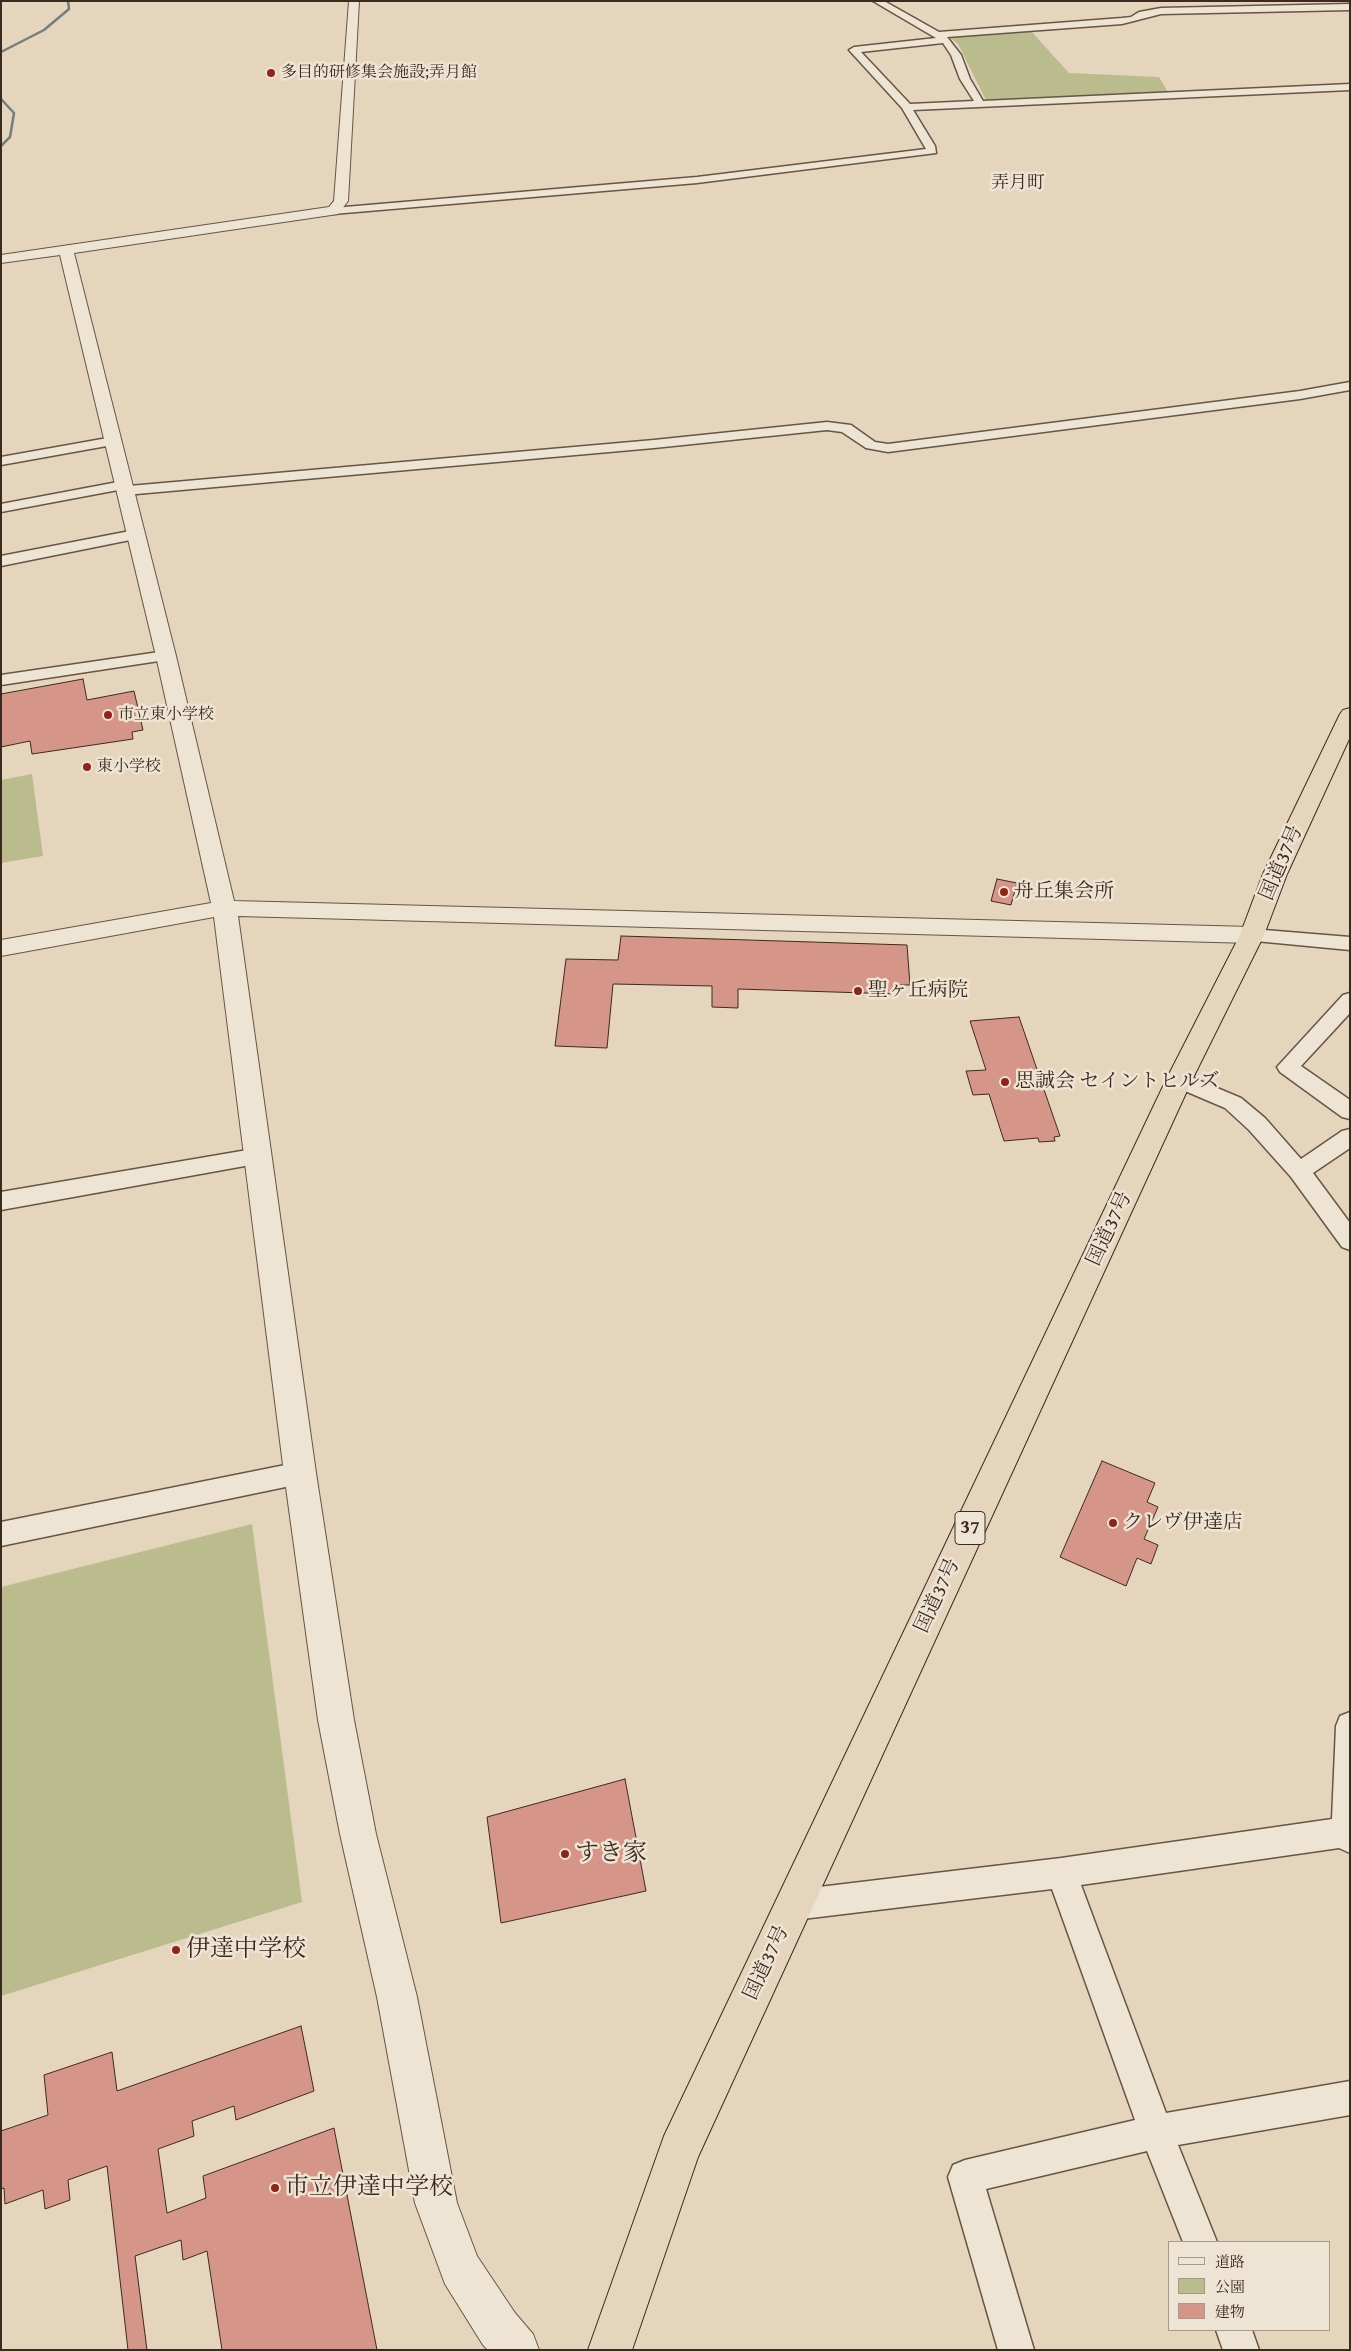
<!DOCTYPE html>
<html>
<head>
<meta charset="utf-8">
<style>
  body { margin:0 }
  #map { position:relative; width:1351px; height:2351px; overflow:hidden; background:#e5d5bd; font-family:"Gentium Book Plus","Noto Serif JP",serif }
  canvas { display:block }
  .frame { position:absolute; inset:0; border:2px solid #3d2a1f; pointer-events:none }
  .legend { position:absolute; left:1168px; top:2241px; width:162px; height:90px; box-sizing:border-box; background:#eee4d4; border:1px solid #a79a8c; margin:0; padding:6px 9px; list-style:none; font-size:15px; color:#3d2a1f }
  .legend li { display:flex; align-items:center; gap:10px; height:25px }
  .legend b { width:25px; border:1px solid #a79a8c }
</style>
</head>
<body>
<div id="map">
<canvas width="1351" height="2351"></canvas>
<div class="frame"></div>
<ul class="legend">
<li><b style="height:6px;background:#eee4d4"></b>道路</li>
<li><b style="height:14px;background:#babc8d"></b>公園</li>
<li><b style="height:14px;background:#d59589"></b>建物</li>
</ul>
</div>
<script>
const g = document.querySelector('canvas').getContext('2d');
g.lineJoin = 'round';
function fillPath(path, color) { g.fillStyle = color; g.fill(path, 'evenodd'); }
const shape = rows => new Path2D(rows.map(r => 'M' + r).join(''));
function trace(path, color, width, dash) { g.strokeStyle = color; g.lineWidth = width; g.lineCap = dash ? 'butt' : 'round'; g.setLineDash(dash || []); g.stroke(path); }
function label(font, color, halo, rows, align = 'center') {
  g.font = font + ' "Gentium Book Plus","Noto Serif JP",serif'; g.lineWidth = 5; g.setLineDash([]); g.textBaseline = 'middle'; g.strokeStyle = halo; g.fillStyle = color; for (const [text, x, y, turn = 0] of rows) {
    g.save(); g.translate(x, y); g.rotate((+turn || 0) * Math.PI / 180); g.textAlign = isNaN(turn) ? turn : align; if (halo) g.strokeText(text, 0, 0); g.fillText(text, 0, 0); g.restore();
  }
}
fillPath(shape([
  [1030,30,1069,73,1159,77,1168,92,986,100,958,44,948,36],
  [32,774,43,856,1,863,1,780],
  [252,1524,302,1902,1,1996,1,1587]
]), '#babc8d');
trace(shape([
  [1,52,44,30,69,9,68,1],
  [1,99,14,113,10,137,1,146]
]), '#737f7a', 2.5);
const building = shape([
  [83,679,87,700,134,691,143,730,132,732,133,739,32,754,30,741,1,747,1,694,83,679],
  [997,879,1017,883,1011,905,991,901,997,879],
  [621,936,907,945,910,985,897,985,898,994,738,989,738,1008,712,1007,712,986,613,984,607,1048,555,1046,566,959,618,960,621,936],
  [1019,1017,1060,1136,1054,1137,1055,1141,1039,1142,1038,1138,1004,1141,989,1094,973,1095,966,1071,986,1070,970,1021,1019,1017],
  [1102,1461,1155,1483,1147,1502,1158,1507,1144,1539,1158,1545,1151,1564,1137,1558,1126,1586,1060,1557,1102,1461],
  [625,1779,646,1891,501,1923,487,1817,625,1779],
  [301,2026,314,2091,236,2120,234,2106,192,2121,194,2136,158,2149,167,2213,206,2198,203,2176,334,2128,377,2350,222,2350,207,2251,183,2260,181,2240,135,2256,147,2350,128,2350,107,2166,68,2180,70,2200,45,2209,43,2190,5,2204,4,2188,1,2189,1,2131,48,2115,44,2075,112,2052,117,2091,301,2026]
]);
fillPath(building, '#d59589');
trace(building, '#3d2a1f', 1);
const minor = shape([
  [873,1,884,1,939,32,1122,18,1131,17,1139,12,1161,8,1350,4,1350,10,1161,14,1122,24,947,37,961,55,970,79,983,101,1350,84,1350,90,913,110,935,146,936,153,697,183,333,214,327,211,333,208,697,177,926,149,902,108,849,50,854,47,936,38,873,1],
  [943,43,951,55,960,79,974,101,910,104,861,52,943,43],
  [1350,382,1350,390,1300,399,888,452,866,448,842,432,827,430,654,448,125,495,120,494,118,490,1,512,1,504,123,481,128,482,129,486,654,440,827,422,851,425,875,442,888,444,1300,391,1350,382],
  [113,437,118,438,120,441,118,444,1,465,1,457,113,437],
  [135,530,140,532,143,535,140,538,1,566,1,556,135,530],
  [166,651,172,653,174,656,172,659,1,685,1,675,166,651],
  [1252,929,1350,937,1350,950,1245,940,1242,935,1245,930,1252,929],
  [1350,993,1350,1013,1301,1066,1350,1100,1350,1119,1342,1117,1280,1072,1277,1067,1343,995,1350,993],
  [1179,1072,1241,1098,1265,1118,1301,1159,1342,1131,1350,1129,1350,1148,1313,1173,1350,1223,1350,1250,1342,1247,1291,1177,1249,1130,1225,1108,1171,1085,1168,1080,1171,1075,1179,1072],
  [259,1148,267,1150,270,1156,267,1162,1,1210,1,1192,259,1148],
  [300,1462,309,1465,313,1473,309,1481,300,1484,1,1546,1,1522,300,1462],
  [1350,1712,1350,1853,1339,1848,1081,1885,1166,2113,1350,2081,1350,2115,1178,2145,1217,2242,1183,2242,1147,2151,986,2189,1034,2350,998,2350,948,2177,953,2165,965,2160,1135,2120,1052,1889,794,1920,783,1916,779,1905,783,1894,794,1890,1061,1858,1332,1819,1336,1726,1340,1716,1350,1712],
  [1216,2330,1252,2330,1259,2350,1223,2350,1216,2330]
]);
const tertiary = shape([
  [349,1,359,1,348,201,338,214,74,253,176,656,234,901,1252,927,1261,929,1264,935,1261,941,1252,943,238,916,316,1473,354,1720,376,1834,417,1997,457,2203,477,2256,515,2313,533,2334,539,2350,488,2350,483,2345,445,2284,415,2203,377,1997,340,1834,318,1720,284,1473,214,917,1,956,1,940,211,903,156,656,60,255,1,263,1,255,329,207,334,201,349,1]
]);
const trunk = shape([
  [1350,708,1350,737,1287,874,1264,935,1192,1080,698,2157,632,2350,588,2350,664,2136,1166,1080,1240,935,1263,874,1340,714,1343,710,1350,708]
]);
trace(minor, '#675546', 3);
trace(tertiary, '#675546', 2);
trace(trunk, '#3d2a1f', 2);
fillPath(minor, '#eee4d4');
fillPath(tertiary, '#eee4d4');
fillPath(trunk, '#e5d5bd');
for (const [x, y, r, color] of [
  [271,73,5,"#8f2418"],
  [108,715,5,"#8f2418"],
  [87,767,5,"#8f2418"],
  [1004,892,5,"#8f2418"],
  [858,991,5,"#8f2418"],
  [1005,1082,5,"#8f2418"],
  [1113,1523,5,"#8f2418"],
  [565,1854,5,"#8f2418"],
  [176,1950,5,"#8f2418"],
  [275,2188,5,"#8f2418"]
]) { const dot = new Path2D(); dot.arc(x, y, r, 0, 2 * Math.PI); g.fillStyle = color; g.fill(dot); trace(dot, '#eee4d4', 2); }
label('16px', '#3d2a1f', '#eee4d4', [
  ["多目的研修集会施設;弄月館",281,73],
  ["市立東小学校",118,715],
  ["東小学校",97,767]
], 'left');
label('18px', '#3d2a1f', '#eee4d4', [
  ["弄月町",1018,183]
]);
for (const [x, y, w] of [
  [970,1528,30]
]) { const box = new Path2D(); box.roundRect(x - w / 2, y - 16.5, w, 33, 4); g.fillStyle = '#eee4d4'; g.fill(box); trace(box, '#3d2a1f', 1); }
label('bold 19px', '#3d2a1f', null, [
  ["37",970,1528]
]);
label('20px', '#3d2a1f', '#eee4d4', [
  ["国道37号",1282,863,-67],
  ["国道37号",1110,1229,-65],
  ["国道37号",938,1596,-65],
  ["国道37号",767,1963,-65]
]);
label('20px', '#3d2a1f', '#eee4d4', [
  ["舟丘集会所",1014,892],
  ["聖ヶ丘病院",868,991],
  ["思誠会 セイントヒルズ",1015,1082],
  ["クレヴ伊達店",1123,1523]
], 'left');
label('24px', '#3d2a1f', '#eee4d4', [
  ["すき家",575,1854],
  ["伊達中学校",186,1950],
  ["市立伊達中学校",285,2188]
], 'left');
</script>
</body>
</html>
